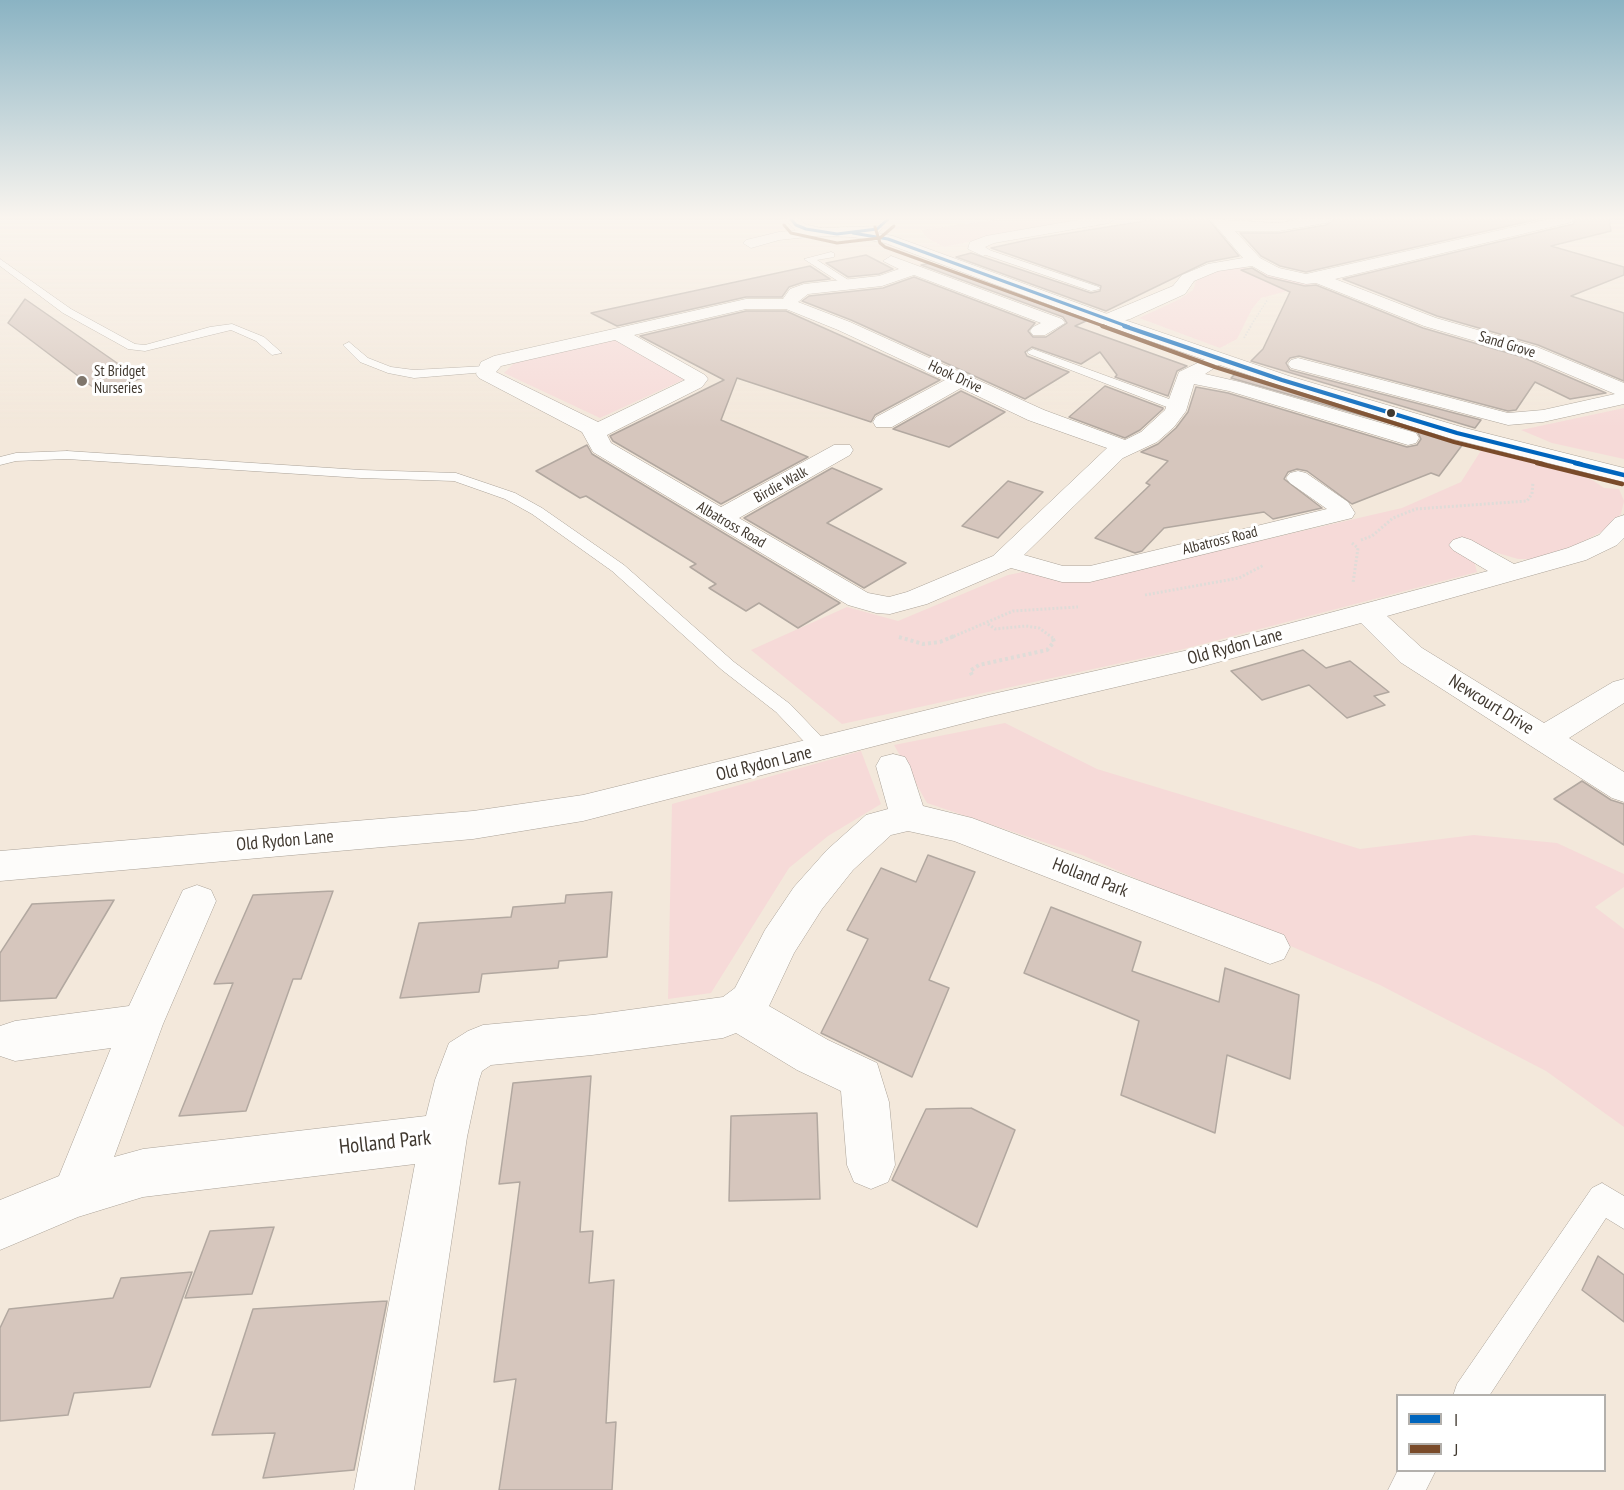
<!DOCTYPE html>
<html>
<head>
<meta charset="utf-8">
<style>
  body { margin:0 }
  #map { position:relative; width:1624px; height:1490px; overflow:hidden; background:#f3e8db; font-family:"PT Sans Narrow",sans-serif }
  canvas { display:block }
  .legend { position:absolute; left:1396px; top:1394px; width:210px; height:78px; box-sizing:border-box; background:#fff; border:2px solid #b3b0ac; margin:0; padding:8px 10px; list-style:none; font-size:18px; color:#413930 }
  .legend li { display:flex; align-items:center; gap:12px; height:30px }
  .legend b { width:30px; border:2px solid #b3b0ac }
</style>
</head>
<body>
<div id="map">
<canvas width="1624" height="1490"></canvas>
<ul class="legend">
<li><b style="height:8px;background:#0065bd"></b>I</li>
<li><b style="height:8px;background:#7a4b2a"></b>J</li>
</ul>
</div>
<script>
const g = document.querySelector('canvas').getContext('2d');
g.lineJoin = 'round';
function fillPath(path, color) { g.fillStyle = color; g.fill(path, 'evenodd'); }
const shape = rows => new Path2D(rows.map(r => 'M' + r).join(''));
function trace(path, color, width, dash) { g.strokeStyle = color; g.lineWidth = width; g.lineCap = dash ? 'butt' : 'round'; g.setLineDash(dash || []); g.stroke(path); }
function label(font, color, halo, rows, align = 'center') {
  g.font = font + ' "PT Sans Narrow",sans-serif'; g.lineWidth = 6; g.setLineDash([]); g.textBaseline = 'middle'; g.strokeStyle = halo; g.fillStyle = color; for (const [text, x, y, turn = 0] of rows) {
    g.save(); g.translate(x, y); g.rotate((+turn || 0) * Math.PI / 180); g.textAlign = isNaN(turn) ? turn : align; if (halo) g.strokeText(text, 0, 0); g.fillText(text, 0, 0); g.restore();
  }
}
fillPath(shape([
  [1001,219,1083,219,944,247,927,238,921,230],
  [1243,267,1286,280,1317,283,1261,298,1252,309,1237,339,1220,348,1139,318,1180,299,1193,290,1196,281,1206,275,1217,270],
  [620,338,687,378,600,418,504,373,516,361],
  [1624,408,1624,459,1552,443,1521,430],
  [1482,449,1580,475,1594,481,1604,488,1619,489,1624,501,1621,514,1605,530,1578,544,1536,559,1518,559,1491,551,1467,538,1451,541,1473,557,1477,572,1180,650,842,724,751,650,847,607,898,621,1008,575,1023,572,1044,576,1185,558,1402,508,1461,482],
  [1005,723,1097,769,1360,849,1474,835,1557,843,1624,874,1624,887,1595,907,1624,929,1624,1127,1546,1071,1380,985,1082,855,927,803,894,745],
  [861,751,881,804,828,836,789,868,711,993,668,999,672,804]
]), '#f6dad8');
const building = shape([
  [1157,219,1208,219,1239,256,1207,262,1106,311,956,257,971,253,1091,293,1100,291,1101,286,991,248,1032,239,1157,219],
  [1335,219,1539,219,1306,272,1280,266,1261,256,1240,233,1279,233,1326,225,1335,219],
  [1576,219,1609,219,1611,231,1551,246,1624,267,1624,275,1571,296,1624,313,1624,381,1538,345,1437,316,1343,279,1573,224,1576,219],
  [866,255,893,269,879,274,848,277,826,263,866,255],
  [931,263,1086,321,1075,326,1187,366,1177,371,1168,396,1115,377,1117,375,1100,352,1081,364,1032,347,1025,352,1027,356,1069,372,1025,399,851,320,802,301,809,296,883,288,914,277,1035,323,1028,331,1033,337,1046,337,1067,323,1063,317,921,265,931,263],
  [810,266,830,279,804,282,789,287,782,297,746,297,617,326,591,313,810,266],
  [1252,268,1267,277,1305,286,1316,285,1423,328,1522,357,1606,393,1570,399,1535,382,1516,410,1508,411,1299,356,1290,358,1286,363,1290,370,1481,420,1475,428,1251,361,1263,349,1290,292,1241,270,1252,268],
  [25,299,140,379,98,391,8,323,25,299],
  [746,311,786,311,940,380,875,415,871,422,737,378,721,420,808,457,721,504,613,441,610,436,724,380,640,336,746,311],
  [1236,373,1274,386,1463,444,1439,476,1431,473,1352,504,1307,471,1297,469,1288,472,1284,479,1322,508,1273,519,1264,512,1164,528,1142,551,1135,553,1095,538,1150,485,1146,483,1168,461,1141,452,1158,444,1176,428,1188,412,1196,387,1228,393,1407,447,1417,445,1421,439,1417,431,1231,378,1236,373],
  [1105,386,1163,408,1163,409,1140,430,1125,438,1069,417,1105,386],
  [961,391,1005,412,949,447,893,429,961,391],
  [587,445,592,454,840,603,798,628,759,603,746,611,709,588,716,584,690,567,696,564,586,496,580,498,536,471,587,445],
  [832,468,882,489,827,523,906,563,864,588,744,518,832,468],
  [1008,481,1043,492,998,538,962,526,1008,481],
  [1303,650,1326,668,1350,661,1389,692,1374,696,1385,705,1347,718,1309,685,1262,700,1231,671,1303,650],
  [1582,781,1611,800,1624,804,1624,845,1554,799,1582,781],
  [928,855,975,872,929,980,949,988,912,1077,821,1033,868,939,847,930,881,868,916,882,928,855],
  [333,891,301,979,293,979,246,1111,179,1116,233,983,214,984,253,895,333,891],
  [612,892,607,957,559,961,558,968,482,974,479,992,400,998,419,923,511,917,513,907,565,903,566,895,612,892],
  [114,900,56,998,0,1001,0,953,32,904,114,900],
  [1051,907,1141,942,1132,971,1219,1002,1225,968,1299,995,1290,1079,1227,1055,1215,1133,1121,1095,1139,1021,1024,973,1051,907],
  [591,1076,580,1232,593,1231,589,1283,614,1280,606,1423,616,1422,612,1490,499,1490,516,1379,494,1382,520,1182,499,1184,513,1083,591,1076],
  [971,1108,1015,1130,977,1227,892,1180,926,1109,971,1108],
  [817,1113,820,1199,729,1201,731,1116,817,1113],
  [274,1227,252,1294,185,1298,210,1231,274,1227],
  [1598,1256,1624,1275,1624,1322,1582,1290,1598,1256],
  [192,1272,150,1387,74,1393,68,1415,0,1421,0,1328,9,1309,113,1298,121,1278,192,1272],
  [387,1301,354,1470,263,1478,275,1433,212,1435,253,1309,387,1301]
]);
fillPath(building, '#d6c6bd');
trace(building, '#b2a8a0', 1.5);
const lane = shape([
  [983,248,1099,287,1100,289,1091,291,980,253,980,249,983,248],
  [831,252,834,253,834,257,817,260,853,283,853,287,847,287,804,259,831,252],
  [0,259,71,309,135,344,145,345,210,327,232,324,264,337,282,353,272,355,256,341,231,330,145,351,128,349,63,313,0,266,0,259],
  [349,342,368,358,391,367,414,370,486,366,492,369,486,372,414,378,388,373,360,362,343,345,349,342],
  [1033,349,1180,403,1182,406,1180,409,1172,409,1029,354,1027,352,1033,349],
  [67,451,361,470,456,473,515,493,542,508,624,565,734,662,790,704,833,749,830,754,823,756,816,754,776,712,722,670,612,571,532,514,505,499,454,481,361,478,67,459,16,461,0,465,0,457,16,453,67,451],
  [1602,1183,1624,1196,1624,1229,1606,1218,1489,1396,1453,1396,1457,1384,1592,1188,1602,1183],
  [1398,1470,1436,1470,1426,1490,1388,1490,1398,1470]
]);
const street = shape([
  [1083,219,1116,219,1109,223,994,243,985,247,991,251,983,256,968,249,970,242,986,236,1083,219],
  [1210,219,1279,223,1300,219,1333,219,1326,223,1279,231,1235,231,1260,258,1279,268,1306,274,1549,219,1574,219,1572,222,1335,279,1436,318,1537,347,1624,383,1624,404,1543,422,1508,425,1291,368,1288,364,1291,360,1298,358,1508,413,1543,410,1615,394,1523,355,1424,326,1316,283,1306,284,1268,275,1252,266,1218,271,1194,281,1185,294,1130,319,1107,325,1101,324,1098,320,1101,316,1173,286,1182,275,1208,264,1243,258,1210,219],
  [821,228,828,232,826,235,779,240,751,248,743,243,746,240,779,232,821,228],
  [891,256,1062,319,1065,323,1045,335,1033,335,1030,331,1033,327,1041,323,914,275,882,286,808,294,798,302,850,322,1044,410,1125,440,1141,432,1165,410,1179,372,1218,353,1228,359,1205,374,1240,382,1416,433,1419,438,1416,443,1408,445,1229,391,1194,384,1186,411,1174,427,1157,442,1123,458,1024,555,1063,566,1090,566,1327,509,1290,483,1286,478,1290,473,1298,471,1306,473,1348,502,1355,513,1352,518,1090,582,1062,582,1011,568,927,604,890,614,876,613,848,605,593,452,582,432,479,378,476,374,481,362,494,356,746,299,783,299,790,289,804,284,879,276,899,269,883,261,891,256],
  [746,309,786,309,838,330,945,380,876,417,873,422,876,427,892,427,961,388,1028,420,1107,448,993,556,907,592,889,597,868,593,739,518,850,455,853,450,850,445,834,445,721,507,611,443,607,435,702,387,708,379,705,375,634,335,746,309],
  [615,340,685,380,598,422,496,372,501,366,615,340],
  [1624,515,1624,538,1617,545,1586,560,1387,616,1422,648,1544,723,1613,682,1624,679,1624,703,1569,738,1624,772,1624,802,1612,798,1400,662,1361,623,1193,669,988,717,583,821,473,839,0,881,0,851,473,811,583,795,988,695,1193,649,1488,571,1453,550,1449,545,1453,540,1462,537,1471,540,1514,564,1568,548,1599,535,1615,518,1624,515],
  [893,754,905,757,910,766,923,806,972,818,1284,935,1290,947,1284,959,1270,964,954,841,908,831,891,835,853,870,822,909,794,953,769,1006,828,1040,877,1063,889,1102,895,1165,888,1182,871,1189,854,1182,847,1165,841,1091,797,1070,736,1033,723,1038,592,1055,491,1065,482,1071,479,1080,467,1137,414,1490,354,1490,415,1164,143,1197,78,1217,0,1250,0,1200,59,1176,111,1048,15,1061,0,1056,0,1026,15,1021,129,1006,183,890,197,885,211,890,216,901,163,1024,114,1157,143,1149,426,1116,435,1080,449,1043,468,1031,483,1025,592,1015,723,997,735,988,765,930,794,887,827,850,866,815,888,809,876,766,881,757,893,754]
]);
const secondary = shape([
  [784,219,800,219,805,224,821,228,880,226,882,229,878,233,893,236,1113,316,1289,376,1465,428,1624,468,1624,482,1449,438,1275,384,1101,324,885,243,853,237,821,236,795,230,784,219]
]);
trace(lane, '#aaa298', 1);
trace(street, '#aaa298', 1);
trace(secondary, '#aaa298', 1);
trace(shape([
  [1250,327,1268,299]
]), '#dfdcd8', 1.5, [1.5, 1.5]);
trace(shape([
  [1244,338,1251,326]
]), '#dfdcd8', 2, [1.5, 1.5]);
trace(shape([
  [1361,540,1372,536,1393,518,1416,509,1527,501,1532,494,1533,482],
  [1352,543,1358,548,1353,583],
  [1145,595,1239,578,1264,565],
  [988,624,995,629,1026,626,1039,628,1053,638],
  [950,638,1013,611,1078,607]
]), '#dfdcd8', 3, [2, 2]);
trace(shape([
  [899,637,923,644,940,642,954,636],
  [972,675,970,671,979,665,1047,650,1054,642,1052,636]
]), '#dfdcd8', 4, [3, 3]);
fillPath(lane, '#fdfcfa');
fillPath(street, '#fdfcfa');
fillPath(secondary, '#fdfcfa');
trace(shape([
  [791,219,796,225,806,229,837,234,877,229,888,219],
  [853,233,888,239,1129,327]
]), '#0065bd', 3);
trace(shape([
  [1124,326,1282,380,1457,433,1581,464]
]), '#0065bd', 4);
trace(shape([
  [1575,463,1624,475]
]), '#0065bd', 4.5);
trace(shape([
  [784,225,791,233,837,243,880,238,894,226],
  [875,227,880,243,885,247,1106,327]
]), '#7a4b2a', 3);
trace(shape([
  [1102,326,1215,367,1454,442,1543,464]
]), '#7a4b2a', 4);
trace(shape([
  [1537,463,1622,484]
]), '#7a4b2a', 4.5);
const sky = g.createLinearGradient(0, 0, 0, 428);
sky.addColorStop(0, '#8ab3c3');
sky.addColorStop(0.51, '#faf5ef');
sky.addColorStop(1, '#faf5ef00');
g.fillStyle = sky;
g.fillRect(0, 0, 1624, 428);
for (const [x, y, r, color] of [
  [82,381,6,"#7f766c"],
  [1391,413,5,"#413930"]
]) { const dot = new Path2D(); dot.arc(x, y, r, 0, 2 * Math.PI); g.fillStyle = color; g.fill(dot); trace(dot, '#fff', 2); }
label('15px', '#413930', '#fff', [
  ["Sand Grove",1507,345,17],
  ["Hook Drive",955,377,25],
  ["Birdie Walk",781,485,-29],
  ["Albatross Road",731,525,30],
  ["Albatross Road",1220,541,-14]
]);
label('15px', '#413930', '#fff', [
  ["St Bridget",94,372],
  ["Nurseries",94,389]
], 'left');
label('18px', '#413930', '#fff', [
  ["Old Rydon Lane",1235,647,-15],
  ["Newcourt Drive",1491,705,32],
  ["Old Rydon Lane",764,764,-14],
  ["Old Rydon Lane",285,841,-5],
  ["Holland Park",1090,878,21]
]);
label('21px', '#413930', '#fff', [
  ["Holland Park",385,1143,-6]
]);
</script>
</body>
</html>
